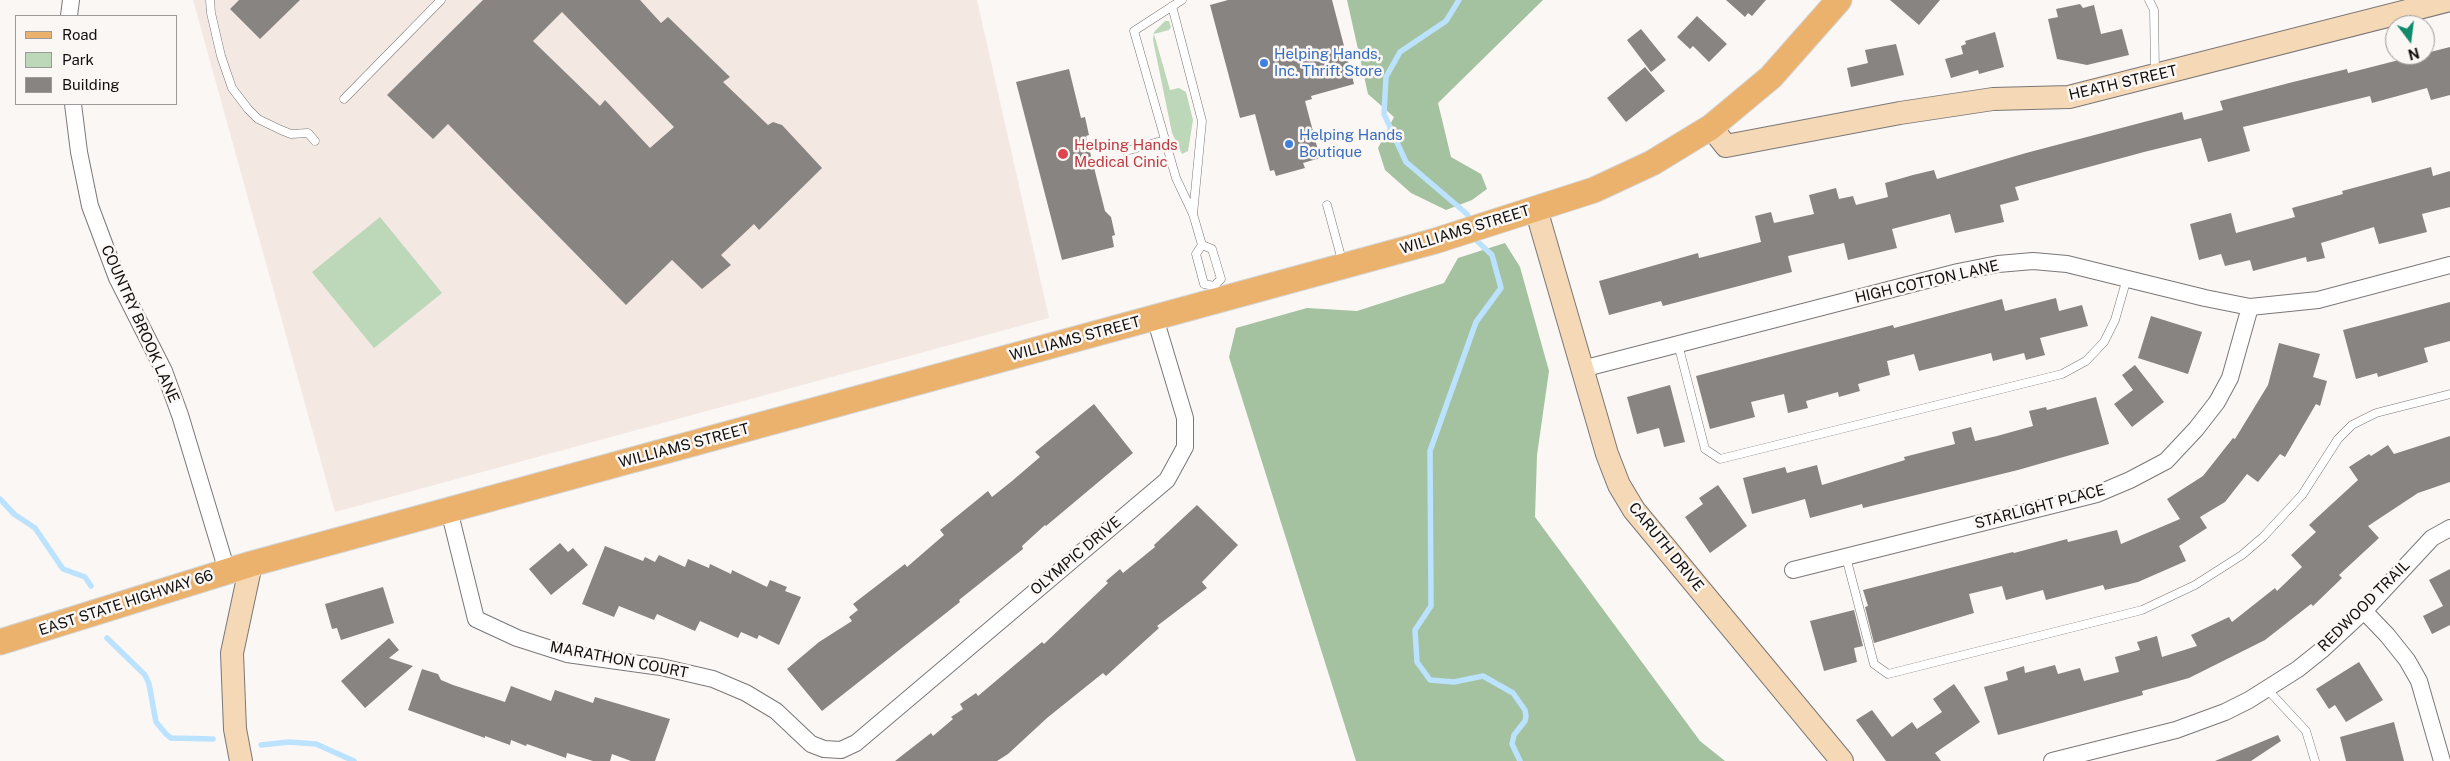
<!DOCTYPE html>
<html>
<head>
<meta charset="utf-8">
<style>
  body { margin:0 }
  #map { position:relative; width:2450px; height:761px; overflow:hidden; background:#fbf7f5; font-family:"Public Sans",sans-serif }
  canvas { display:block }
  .legend { position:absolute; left:15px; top:15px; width:162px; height:90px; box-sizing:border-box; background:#fbf7f5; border:1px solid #9d9a99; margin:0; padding:6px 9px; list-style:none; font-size:15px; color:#100f0e }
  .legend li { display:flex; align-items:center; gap:10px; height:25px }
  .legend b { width:25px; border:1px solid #9d9a99 }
  .north { position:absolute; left:2385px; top:15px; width:50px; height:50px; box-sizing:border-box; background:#fbf7f5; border:1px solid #9d9a99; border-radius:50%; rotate:165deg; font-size:14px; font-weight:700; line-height:20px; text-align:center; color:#100f0e }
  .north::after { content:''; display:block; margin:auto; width:18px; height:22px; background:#118a6c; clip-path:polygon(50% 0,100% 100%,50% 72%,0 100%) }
</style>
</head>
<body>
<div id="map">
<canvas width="2450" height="761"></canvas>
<ul class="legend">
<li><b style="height:6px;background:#ebb26e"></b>Road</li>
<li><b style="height:14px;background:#bdd7b9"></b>Park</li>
<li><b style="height:14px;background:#888482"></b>Building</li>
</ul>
<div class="north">N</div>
</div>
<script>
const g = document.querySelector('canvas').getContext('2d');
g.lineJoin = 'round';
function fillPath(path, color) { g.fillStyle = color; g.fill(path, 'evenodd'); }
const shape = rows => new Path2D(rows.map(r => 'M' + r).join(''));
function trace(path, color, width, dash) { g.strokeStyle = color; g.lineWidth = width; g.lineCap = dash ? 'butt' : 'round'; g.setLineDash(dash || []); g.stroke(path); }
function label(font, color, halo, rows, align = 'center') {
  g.font = font + ' "Public Sans",sans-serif'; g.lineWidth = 5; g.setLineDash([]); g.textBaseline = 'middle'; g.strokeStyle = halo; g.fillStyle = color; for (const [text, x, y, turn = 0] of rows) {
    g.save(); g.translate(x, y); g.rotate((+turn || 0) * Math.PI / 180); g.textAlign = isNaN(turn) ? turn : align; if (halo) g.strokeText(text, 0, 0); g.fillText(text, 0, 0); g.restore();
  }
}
fillPath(shape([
  [193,0,977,0,1049,318,335,512]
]), '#f4e8e3');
fillPath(shape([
  [1165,21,1169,21,1171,27,1169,30,1154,34,1170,90,1179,88,1186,92,1193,120,1188,151,1182,154,1172,133,1153,40,1154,32],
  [380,217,442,293,374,348,312,272]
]), '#bdd7b9');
fillPath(shape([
  [1347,0,1543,0,1438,103,1451,157,1481,174,1487,189,1472,200,1446,210,1411,193,1385,170,1378,148,1394,117,1368,94],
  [1505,243,1520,267,1549,371,1537,455,1535,517,1700,741,1725,761,1356,761,1229,357,1236,328,1307,308,1357,311,1444,283,1458,258]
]), '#a4c1a0');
trace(shape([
  [1459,0,1446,21,1400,52,1386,77,1384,114,1406,162,1467,214,1471,224],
  [1474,235,1476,240,1492,255,1501,288,1476,322,1430,451,1431,606,1415,630,1417,662,1430,680,1454,682,1483,676,1513,693,1525,710,1526,716,1525,721,1514,735,1512,744,1520,761],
  [0,499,14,514,35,528,63,569,85,577,91,586],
  [107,638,145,675,149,684,156,722,166,734,171,738,213,739],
  [261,745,289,742,316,744,354,761]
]), '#bbe2fe', 5.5);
fillPath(shape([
  [239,0,300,0,260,39,230,9],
  [483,0,640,0,661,23,668,17,730,77,723,82,768,125,773,122,782,125,822,168,759,230,754,224,721,255,731,265,702,289,672,260,626,305,448,124,433,139,387,95],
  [562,12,674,127,650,148,605,100,600,106,533,41],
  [1228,0,1332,0,1354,84,1311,96,1312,99,1305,101,1320,158,1303,163,1305,168,1276,176,1274,170,1270,171,1255,114,1240,118,1210,5],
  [1726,0,1766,0,1752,16,1748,13,1745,17],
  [1890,0,1940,0,1919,25],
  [2080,4,2083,8,2094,5,2101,34,2122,29,2129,55,2087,65,2057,59,2048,19,2058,17,2056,9],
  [1697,16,1727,44,1709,62,1693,46,1690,49,1677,37],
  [1641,29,1666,60,1651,72,1627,40],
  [1995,32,2004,67,1979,74,1978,70,1951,78,1945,59,1963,54,1961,46,1966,44,1965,41],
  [1896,44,1904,75,1851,87,1847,68,1868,63,1865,50],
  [2450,47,2450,95,2431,100,2427,88,2372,103,2370,96,2243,127,2250,151,2208,162,2201,138,2144,152,2015,187,2019,200,2000,205,2004,222,1955,233,1950,214,1892,229,1897,248,1848,260,1844,243,1822,248,1788,256,1792,272,1663,306,1661,301,1609,315,1599,281,1698,253,1699,258,1761,242,1755,216,1771,212,1774,223,1814,214,1809,195,1836,188,1839,199,1853,196,1856,205,1888,197,1885,183,1913,175,1934,170,1937,179,2026,153,2182,112,2184,120,2223,110,2220,101,2293,82,2347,69,2348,73],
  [1645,67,1665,91,1626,122,1607,98],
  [1069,69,1081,118,1085,117,1089,135,1086,136,1105,211,1111,217,1115,235,1112,236,1114,247,1062,260,1016,82],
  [2431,167,2433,176,2450,171,2450,207,2422,214,2427,232,2379,244,2374,227,2321,243,2325,258,2307,262,2306,257,2253,271,2250,260,2225,266,2221,254,2199,260,2190,224,2231,213,2236,233,2295,217,2292,208,2343,194,2342,191],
  [2056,298,2059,311,2082,305,2088,326,2040,338,2045,355,2026,360,2024,353,1993,361,1991,353,1919,371,1914,354,1887,361,1890,375,1858,384,1860,391,1839,397,1838,392,1806,401,1808,408,1788,413,1784,394,1751,402,1755,417,1710,429,1696,376,1893,325,1894,328,2002,299,2005,311],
  [2450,302,2450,341,2424,348,2428,362,2378,377,2377,373,2356,379,2343,330],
  [2151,316,2202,332,2188,374,2138,358],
  [2279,343,2320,354,2313,377,2327,381,2320,406,2316,404,2285,457,2280,454,2258,482,2247,474,2225,502,2200,517,2207,528,2179,546,2186,561,2138,582,2105,590,2103,585,2046,600,2043,590,2006,600,2002,586,1969,594,1974,613,1874,643,1865,607,1868,606,1863,590,2013,552,2014,553,2067,539,2068,542,2117,530,2121,544,2180,519,2167,499,2203,476,2233,438,2235,439,2268,385],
  [2135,365,2164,402,2132,427,2114,404,2133,390,2122,375],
  [1670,385,1685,442,1664,447,1659,428,1637,434,1627,397],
  [2096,397,2109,444,2018,470,1863,508,1862,504,1810,518,1805,499,1752,514,1743,478,1785,467,1787,473,1817,465,1822,485,1905,460,1904,457,1955,444,1952,432,1971,427,1975,441,1997,436,2033,426,2029,411,2046,407,2047,410],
  [1094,404,1133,453,1046,526,1045,525,1022,546,1023,549,959,600,960,602,822,711,787,669,819,642,852,621,849,617,858,610,853,604,905,564,907,567,944,535,940,530,988,491,992,497,1012,481,1040,457,1035,452],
  [2450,436,2450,482,2418,493,2368,526,2379,538,2339,575,2342,578,2313,606,2311,604,2265,640,2189,678,2142,691,2143,695,1998,735,1984,687,2008,680,2006,672,2024,666,2025,673,2055,665,2058,674,2080,668,2084,681,2119,672,2115,657,2140,650,2137,642,2157,636,2162,657,2197,646,2191,635,2229,617,2232,622,2275,588,2277,591,2302,567,2291,555,2316,532,2309,525,2358,480,2349,467,2369,454,2371,456,2388,445,2394,454],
  [1718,485,1747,526,1710,553,1685,517,1703,504,1699,498],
  [1197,505,1238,545,1202,582,1207,588,1157,626,1159,628,1106,676,1103,673,1047,718,1008,754,997,761,895,761,931,733,933,736,953,719,951,717,963,709,960,704,976,693,978,696,1042,642,1044,644,1108,583,1106,581,1120,569,1123,573,1155,547,1154,545],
  [560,543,568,552,573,548,588,565,551,595,529,569],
  [605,546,643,561,645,557,655,562,659,555,685,567,688,559,709,568,710,564,731,574,732,570,767,587,770,580,787,587,785,591,801,597,779,645,759,635,757,639,741,632,738,638,700,621,695,631,657,614,654,620,619,606,614,617,582,604],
  [2450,569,2450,625,2432,634,2423,616,2443,606,2429,580],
  [383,587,394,623,341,640,337,628,332,629,325,604],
  [1854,610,1863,646,1854,648,1857,662,1824,671,1810,621],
  [389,638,399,650,389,658,413,666,365,708,341,681],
  [2359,662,2383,700,2346,722,2335,705,2329,709,2316,689],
  [422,669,438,674,441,680,453,685,505,702,511,686,551,701,555,690,593,703,595,697,670,719,655,761,631,761,612,754,610,761,593,761,567,753,566,758,527,744,526,746,511,740,510,745,485,736,485,738,408,710],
  [1954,684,1980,722,1935,753,1941,761,1886,761,1856,720,1872,710,1892,737,1912,722,1917,729,1942,712,1933,699],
  [2394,722,2404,761,2346,761,2340,737],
  [2278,735,2281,741,2251,761,2215,761]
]), '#888482');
const lane = shape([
  [210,0,211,13,221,56,232,88,248,109,258,119,281,130,291,134,308,133,315,141],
  [1182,0,1134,31,1176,178,1193,214,1202,245],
  [2149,0,2154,10,2155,72],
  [1172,6,1202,121,1193,214],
  [344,99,441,0],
  [1126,151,1165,140],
  [1327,205,1343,264],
  [1202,245,1212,249,1221,279,1214,286,1204,284,1196,254,1202,245],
  [1678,344,1705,449,1720,459,2062,374,2086,361,2104,342,2115,320,2127,278],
  [1846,557,1874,664,1888,674,2142,610,2195,585,2242,555,2263,537,2302,495,2338,439,2352,425,2376,413,2450,394],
  [2267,689,2306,731,2315,761]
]);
const street = shape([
  [69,16,71,0],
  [73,104,79,152,90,206,117,278,164,371,180,415,227,571],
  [1582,369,1958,272,1998,264,2033,261,2067,264,2205,298,2250,307,2318,300,2450,265],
  [449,510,476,619,517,638,567,654,661,667,713,679,746,693,776,711,811,744,824,749,841,750,856,743,1167,480,1185,447,1185,418,1155,318],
  [1793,570,2097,494,2130,480,2166,461,2196,429,2217,402,2230,378,2250,307],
  [2364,611,2387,635,2407,660,2419,681,2442,761],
  [2052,761,2176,730,2225,712,2249,700,2298,669,2323,649,2364,611,2432,538,2450,528]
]);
const secondary = shape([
  [1711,127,1726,146,1900,113,1993,99,2069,97,2450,0],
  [1536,209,1607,454,1619,485,1634,510,1842,761],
  [241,761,235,729,232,653,251,564]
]);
const primary = shape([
  [0,642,251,564,1435,241,1594,190,1652,163,1711,127,1771,77,1839,0]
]);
trace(lane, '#7b7776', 9);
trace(street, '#7b7776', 18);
trace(secondary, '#7b7776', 24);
trace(primary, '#d4d4d4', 27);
trace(lane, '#fff', 8);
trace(street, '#fff', 16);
trace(secondary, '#f5d9b6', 22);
trace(primary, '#ebb26e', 25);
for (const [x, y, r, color] of [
  [1264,63,5,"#3f7fe0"],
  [1289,144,5,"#3f7fe0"],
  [1063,154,6,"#e0444e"]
]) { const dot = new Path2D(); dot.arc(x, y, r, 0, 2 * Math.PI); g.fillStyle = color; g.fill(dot); trace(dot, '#fbf7f5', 2); }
label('15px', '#366cbe', '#fbf7f5', [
  ["Helping Hands,",1274,54],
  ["Inc. Thrift Store",1274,71],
  ["Helping Hands",1299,135],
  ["Boutique",1299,152]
], 'left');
label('15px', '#100f0e', '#fbf7f5', [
  ["HEATH STREET",2123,83,-13],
  ["WILLIAMS STREET",1465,230,-17],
  ["HIGH COTTON LANE",1927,282,-13],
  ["COUNTRY BROOK LANE",140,324,66],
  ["WILLIAMS STREET",1075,339,-15],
  ["WILLIAMS STREET",684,446,-15],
  ["STARLIGHT PLACE",2040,507,-15],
  ["CARUTH DRIVE",1666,547,51],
  ["OLYMPIC DRIVE",1076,556,-40],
  ["EAST STATE HIGHWAY 66",126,603,-18],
  ["REDWOOD TRAIL",2364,606,-45],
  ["MARATHON COURT",619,660,11]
]);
label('15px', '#be3a42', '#fbf7f5', [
  ["Helping Hands",1074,145],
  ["Medical Cinic",1074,162]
], 'left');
</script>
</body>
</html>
